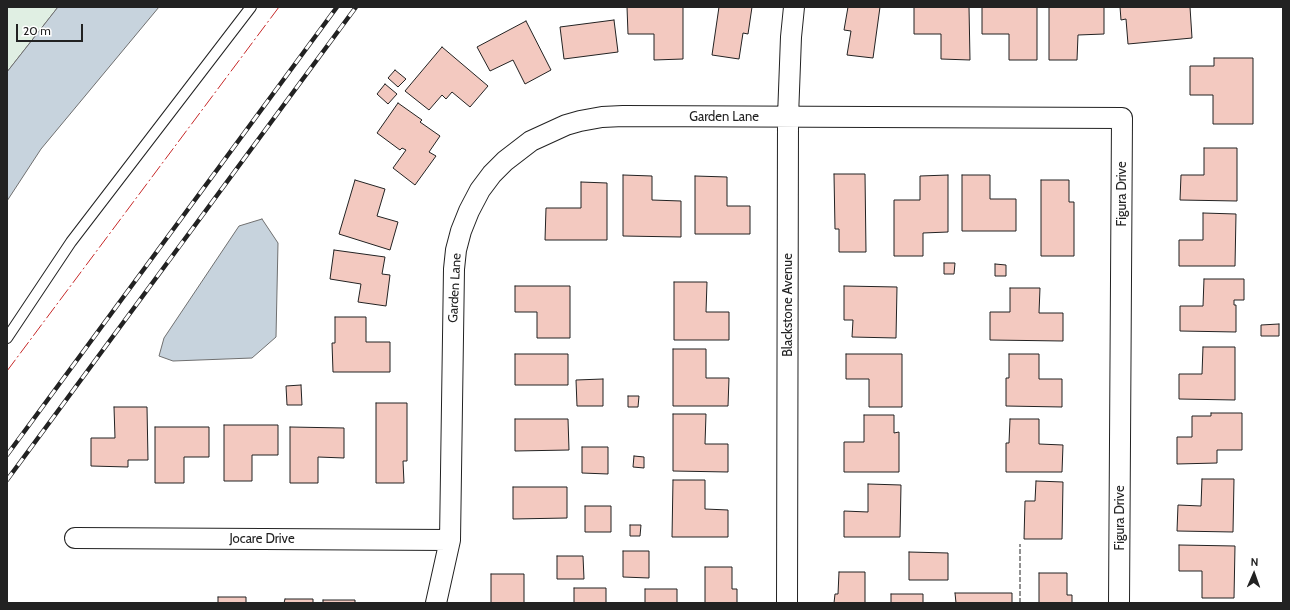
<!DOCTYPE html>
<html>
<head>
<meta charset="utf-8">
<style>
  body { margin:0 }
  #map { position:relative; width:1290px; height:610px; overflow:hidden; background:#fff; font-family:Cabin,sans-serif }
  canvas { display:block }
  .frame { position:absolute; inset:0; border:8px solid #222; pointer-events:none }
  .north { position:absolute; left:1234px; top:554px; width:40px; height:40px; -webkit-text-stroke:3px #fff; paint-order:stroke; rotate:2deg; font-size:11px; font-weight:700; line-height:16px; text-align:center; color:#222 }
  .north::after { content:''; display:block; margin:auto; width:14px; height:18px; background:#222; clip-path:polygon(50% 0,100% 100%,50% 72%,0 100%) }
  .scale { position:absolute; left:16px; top:24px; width:67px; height:18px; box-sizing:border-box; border:2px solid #222; border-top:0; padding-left:5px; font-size:12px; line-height:14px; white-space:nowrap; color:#222; -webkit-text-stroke:3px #fff; paint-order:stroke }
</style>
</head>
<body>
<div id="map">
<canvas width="1290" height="610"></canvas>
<div class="frame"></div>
<div class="north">N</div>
<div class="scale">20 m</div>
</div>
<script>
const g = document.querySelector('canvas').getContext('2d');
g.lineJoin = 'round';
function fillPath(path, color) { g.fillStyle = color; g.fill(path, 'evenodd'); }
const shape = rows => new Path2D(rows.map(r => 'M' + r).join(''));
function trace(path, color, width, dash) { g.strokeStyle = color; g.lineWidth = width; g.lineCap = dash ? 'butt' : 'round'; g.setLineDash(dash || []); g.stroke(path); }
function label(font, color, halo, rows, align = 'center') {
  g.font = font + ' Cabin,sans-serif'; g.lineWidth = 3; g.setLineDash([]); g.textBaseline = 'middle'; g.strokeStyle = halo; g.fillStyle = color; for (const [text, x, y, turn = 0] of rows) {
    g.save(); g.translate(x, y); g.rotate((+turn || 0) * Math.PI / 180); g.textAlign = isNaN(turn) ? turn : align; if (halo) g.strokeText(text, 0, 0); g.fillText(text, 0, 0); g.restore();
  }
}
const green = shape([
  [7,7,58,7,7,72,7,7]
]);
fillPath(green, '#e0efe3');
trace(green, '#6f6f6f', 1);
const water = shape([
  [58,7,159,7,41,149,7,201,7,72,58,7],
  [262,219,278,243,276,337,252,358,173,361,159,356,164,338,239,226,262,219]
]);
fillPath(water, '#c7d3dd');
trace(water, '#6f6f6f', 1);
const building = shape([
  [627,7,683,7,683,59,654,60,654,34,628,34,627,7],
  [719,7,752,7,748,34,743,33,739,59,712,55,719,7],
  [848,7,880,7,873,58,847,55,851,31,844,30,848,7],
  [914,7,969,7,970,60,941,59,941,34,914,34,914,7],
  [982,7,1037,7,1037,60,1009,60,1009,34,982,34,982,7],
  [1049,7,1104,7,1104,34,1078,35,1077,60,1049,60,1049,7],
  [1120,7,1190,7,1192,38,1128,44,1126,19,1121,20,1120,7],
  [614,20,618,52,564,59,560,27,614,20],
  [526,21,551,70,525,84,513,60,490,71,477,47,526,21],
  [442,47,488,86,470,107,452,92,446,99,442,95,429,110,405,91,442,47],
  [1214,58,1253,58,1253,124,1213,124,1213,95,1190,95,1190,66,1214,66,1214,58],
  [395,70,406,79,398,87,388,78,395,70],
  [385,84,397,94,388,104,377,94,385,84],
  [398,103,422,120,420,122,440,136,429,152,436,156,415,185,393,168,406,150,402,148,400,150,377,133,398,103],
  [1204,148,1237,148,1237,201,1180,200,1181,175,1204,175,1204,148],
  [834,174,865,174,866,252,839,252,839,229,835,229,834,174],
  [623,175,652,176,652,200,681,201,681,237,623,236,623,175],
  [948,175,948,232,923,233,923,256,894,256,894,200,920,200,920,176,948,175],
  [962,175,990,175,990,199,1016,199,1016,231,962,231,962,175],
  [695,176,727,177,727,206,750,206,750,234,695,234,695,176],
  [355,180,385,189,377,216,398,222,390,250,339,234,355,180],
  [1041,180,1069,180,1069,202,1074,202,1074,256,1041,256,1041,180],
  [581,182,607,183,607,240,545,240,546,208,581,208,581,182],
  [1203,213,1236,214,1235,266,1179,266,1179,240,1203,240,1203,213],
  [334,250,385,257,382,274,390,275,386,306,358,302,361,284,330,279,334,250],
  [944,263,955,263,954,274,944,274,944,263],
  [995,264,1006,265,1006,276,995,276,995,264],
  [1204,279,1244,279,1244,300,1234,300,1234,305,1236,305,1236,332,1180,331,1180,306,1203,306,1204,279],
  [674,282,707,282,706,312,729,312,729,340,674,340,674,282],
  [515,286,570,286,570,338,537,338,537,312,515,312,515,286],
  [844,286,897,287,896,338,852,337,853,320,844,320,844,286],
  [1010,288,1040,288,1039,313,1063,313,1063,341,990,340,990,312,1010,312,1010,288],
  [335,317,366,317,366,342,390,342,390,372,333,372,332,343,335,343,335,317],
  [1279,324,1279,336,1261,336,1261,325,1279,324],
  [1203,347,1235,347,1235,400,1179,399,1179,374,1202,374,1203,347],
  [673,349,706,349,706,378,729,378,728,406,673,406,673,349],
  [515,354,568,354,568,385,515,385,515,354],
  [846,354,902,354,902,407,869,407,869,379,846,379,846,354],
  [1009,354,1039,354,1039,379,1062,379,1062,407,1006,406,1006,378,1009,378,1009,354],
  [603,379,603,406,577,406,576,380,603,379],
  [301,385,302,405,287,405,286,386,301,385],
  [628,396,639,396,638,407,628,407,628,396],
  [376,403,407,403,407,461,403,461,404,483,376,483,376,403],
  [114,407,147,407,148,460,128,460,128,467,91,466,91,438,115,438,114,407],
  [1211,413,1242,413,1242,450,1217,450,1217,463,1177,464,1177,437,1192,437,1192,416,1211,416,1211,413],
  [673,414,706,414,705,444,728,444,728,472,673,471,673,414],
  [864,415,894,415,894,433,899,432,899,472,844,472,844,442,864,442,864,415],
  [515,419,568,419,569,450,515,451,515,419],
  [1010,419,1039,419,1039,444,1063,445,1062,472,1006,472,1006,443,1009,443,1010,419],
  [224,425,278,425,278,455,252,455,252,481,224,481,224,425],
  [155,427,209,427,209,457,184,457,184,483,155,483,155,427],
  [290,427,344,428,344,458,318,457,318,483,290,483,290,427],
  [582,447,608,447,608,474,582,473,582,447],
  [634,456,644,457,644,468,633,467,634,456],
  [1202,479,1234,479,1233,532,1177,531,1178,505,1201,506,1202,479],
  [673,480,705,480,705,509,728,510,728,537,672,537,673,480],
  [1036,481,1063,482,1062,539,1024,539,1025,501,1035,501,1036,481],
  [868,484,901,485,900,537,844,537,844,511,868,512,868,484],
  [513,487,567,487,567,518,513,519,513,487],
  [585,506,611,506,611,532,585,532,585,506],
  [630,525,641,525,640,536,630,536,630,525],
  [1179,545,1235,546,1234,598,1202,598,1202,571,1179,571,1179,545],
  [623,551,649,551,649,578,623,577,623,551],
  [909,552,948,553,948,580,909,580,909,552],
  [557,556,583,556,584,579,557,579,557,556],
  [705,567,732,567,732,589,737,589,737,603,705,603,705,567],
  [839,572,865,572,865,603,834,603,835,594,838,594,839,572],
  [1039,573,1067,573,1067,595,1072,595,1072,603,1039,603,1039,573],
  [491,574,524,574,524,603,537,603,491,603,491,574],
  [574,588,606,588,606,603,574,603,574,588],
  [645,589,677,589,677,603,645,603,645,589],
  [955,593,1012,593,1012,603,956,603,955,593],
  [891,594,923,594,923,603,891,603,891,594],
  [218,597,246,597,246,603,218,603,218,597],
  [285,599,313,599,313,603,284,603,285,599],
  [323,600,355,600,355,603,323,603,323,600]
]);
fillPath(building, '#f3c9c0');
trace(building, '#222', 1);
const service = shape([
  [7,338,71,242,251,7]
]);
const minor = shape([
  [75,538,450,540],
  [436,603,450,540,454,269,456,250,461,231,469,211,480,190,492,174,505,161,531,141,566,125,580,121,602,117,623,116,1122,118,1119,603],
  [787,603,788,117,791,37,794,7]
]);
trace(service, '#222', 12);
trace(minor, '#222', 22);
trace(service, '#fff', 10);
trace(minor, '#fff', 20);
const rail = shape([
  [7,455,337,7],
  [7,480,356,7]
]);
trace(rail, '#222', 4.5);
trace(rail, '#fff', 3, [9]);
trace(shape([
  [1020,603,1020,544]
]), '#222', 1, [5, 2]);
trace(shape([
  [7,371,279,7]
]), '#c62828', 1, [14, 3, 2, 3]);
label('13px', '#222', '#fff', [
  ["Garden Lane",724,117],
  ["Figura Drive",1122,194,-90],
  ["Garden Lane",455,288,-87],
  ["Blackstone Avenue",788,305,-90],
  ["Figura Drive",1120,518,-90],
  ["Jocare Drive",262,539]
]);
</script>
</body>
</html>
